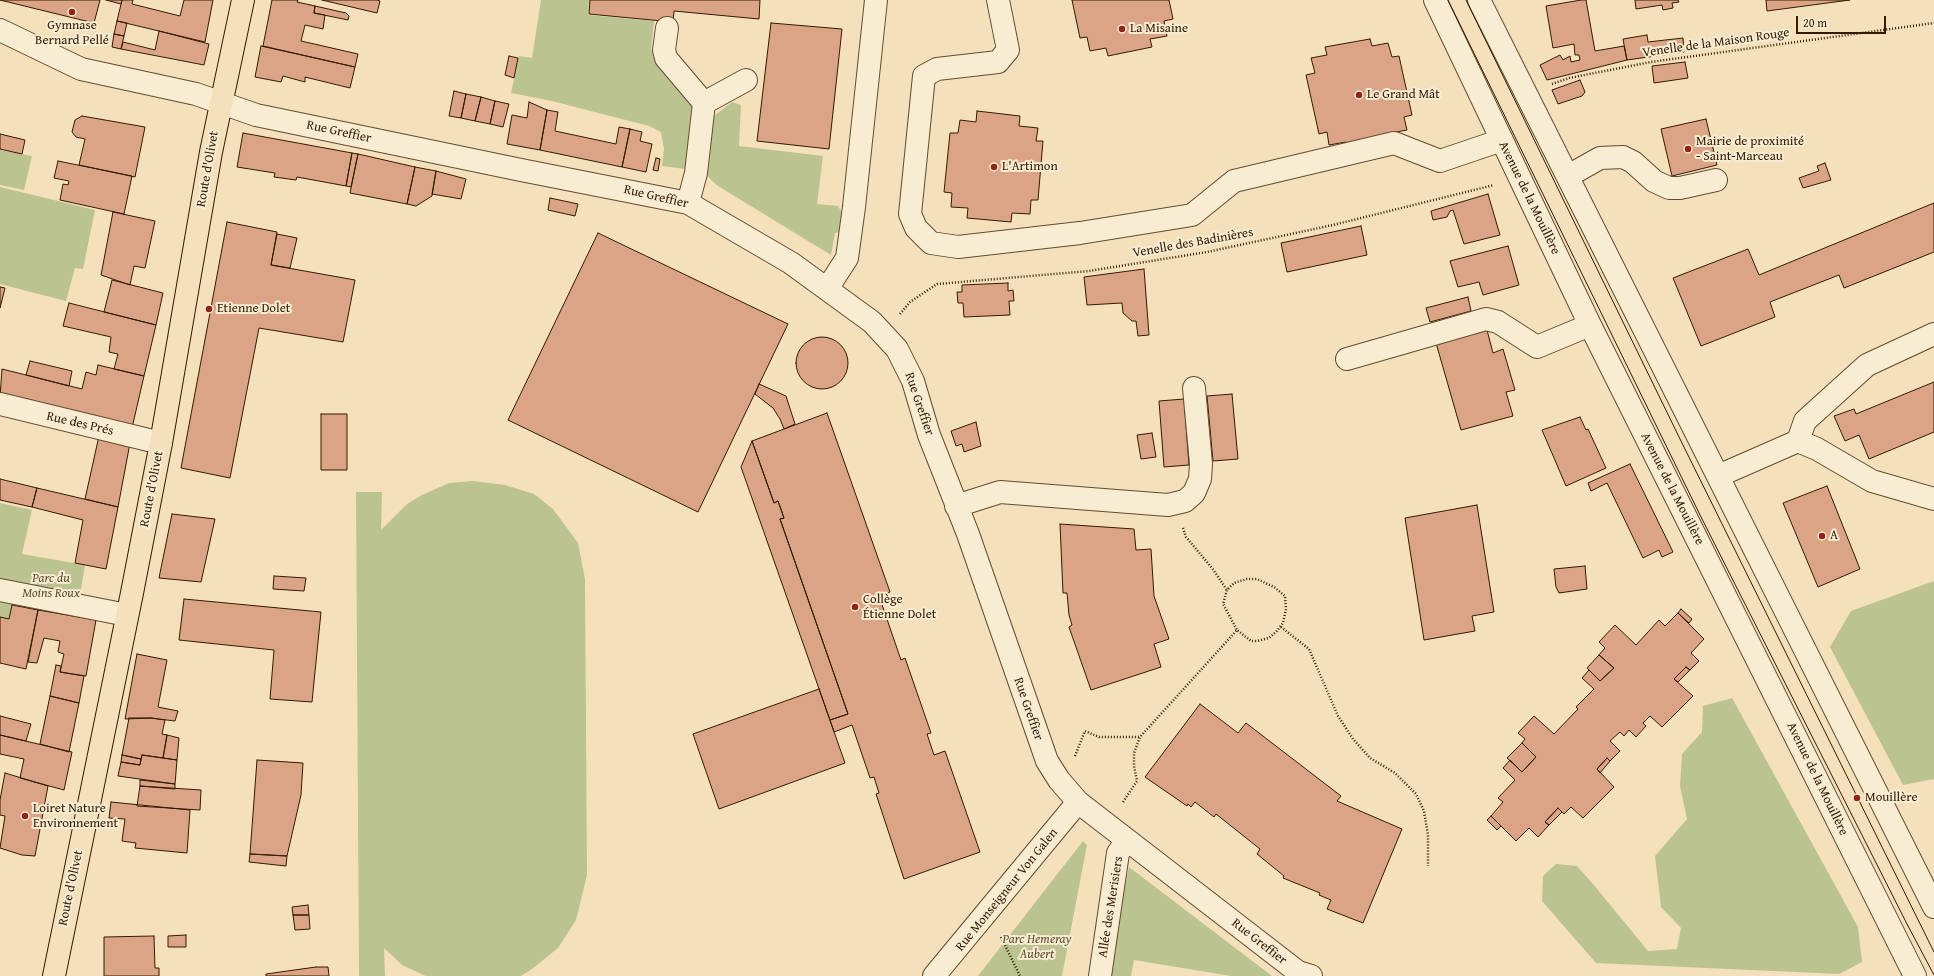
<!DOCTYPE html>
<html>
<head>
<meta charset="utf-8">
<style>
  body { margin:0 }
  #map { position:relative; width:1934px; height:976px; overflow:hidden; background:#f4e1bb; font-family:"Gentium Book Plus",serif }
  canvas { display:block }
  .scale { position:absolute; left:1796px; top:16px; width:90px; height:18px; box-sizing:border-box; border:2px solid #321a01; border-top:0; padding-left:5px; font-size:12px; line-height:14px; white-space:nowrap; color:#321a01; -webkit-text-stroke:3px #f8ecd3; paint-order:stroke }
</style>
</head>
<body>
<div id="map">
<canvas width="1934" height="976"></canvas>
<div class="scale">20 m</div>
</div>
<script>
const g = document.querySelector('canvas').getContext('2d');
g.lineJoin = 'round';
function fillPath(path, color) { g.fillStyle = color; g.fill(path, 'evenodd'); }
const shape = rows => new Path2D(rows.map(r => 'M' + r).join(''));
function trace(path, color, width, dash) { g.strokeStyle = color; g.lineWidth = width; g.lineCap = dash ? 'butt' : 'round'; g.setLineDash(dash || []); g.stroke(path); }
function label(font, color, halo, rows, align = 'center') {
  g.font = font + ' "Gentium Book Plus",serif'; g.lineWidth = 4; g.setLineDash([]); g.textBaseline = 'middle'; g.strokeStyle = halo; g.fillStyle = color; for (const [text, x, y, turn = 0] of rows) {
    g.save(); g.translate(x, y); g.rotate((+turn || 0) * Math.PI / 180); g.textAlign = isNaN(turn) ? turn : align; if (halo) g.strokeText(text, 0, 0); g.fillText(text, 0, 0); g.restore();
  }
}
fillPath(shape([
  [541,0,589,0,588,15,654,21,651,49,654,57,692,104,695,117,685,169,662,166,664,149,661,132,649,126,552,101,511,93,519,56,532,58],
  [732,102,741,105,739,146,823,156,817,204,838,206,841,211,840,232,835,233,831,255,718,186,707,176,710,119],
  [0,150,32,156,24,190,0,185],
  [0,187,95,210,83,269,75,268,66,301,0,284],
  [473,481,505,485,534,494,553,509,578,543,585,579,587,875,576,920,558,948,532,969,521,976,426,976,402,965,384,948,385,976,359,976,356,492,382,492,381,530,407,504,422,495,449,483],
  [0,503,32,510,22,554,85,565,76,620,19,608,13,631,0,628],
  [1934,581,1934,779,1903,785,1830,647,1851,611],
  [1732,698,1858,927,1862,962,1839,974,1596,963,1542,901,1543,876,1556,864,1577,866,1593,884,1648,951,1677,949,1681,928,1661,907,1655,856,1687,819,1680,786,1682,754,1702,732,1703,706],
  [1083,841,1087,845,1062,976,978,976],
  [1129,867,1272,976,1231,976,1134,960,1131,976,1111,976,1108,969]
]), '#bbc390');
const building = shape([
  [0,0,100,0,94,23,0,0],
  [106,0,122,0,121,4,106,0],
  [122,0,133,0,132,4,180,16,184,0,213,0,205,42,117,21,122,0],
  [272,0,298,0,297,2,315,6,314,13,325,15,323,29,305,25,301,41,358,54,355,67,263,46,272,0],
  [322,0,377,0,380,1,377,13,322,0],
  [590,0,760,0,759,19,674,11,673,22,589,14,590,0],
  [1072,0,1169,0,1173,19,1164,21,1167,36,1150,39,1152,47,1108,56,1106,48,1090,51,1087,37,1080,38,1072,0],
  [1581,0,1586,0,1595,51,1624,46,1627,60,1547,80,1540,65,1560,55,1563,60,1570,56,1571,62,1580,60,1579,55,1575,55,1574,44,1553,48,1546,6,1581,0],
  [1635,0,1678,0,1679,2,1672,3,1673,8,1663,10,1662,5,1636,9,1635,0],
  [1766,0,1850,0,1767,11,1766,0],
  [315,6,346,13,349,16,348,20,314,13,315,6],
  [117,21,127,23,124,36,114,34,117,21],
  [771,23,842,29,829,149,757,141,771,23],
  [159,31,209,44,204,65,121,49,123,42,155,50,159,31],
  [114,34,124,36,121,49,112,47,114,34],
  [1647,35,1648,42,1683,38,1684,52,1627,60,1623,39,1647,35],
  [1370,39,1372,46,1388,43,1392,57,1399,56,1412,115,1404,117,1407,130,1391,133,1348,150,1346,142,1329,145,1327,132,1319,134,1306,75,1315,73,1311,58,1327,55,1325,47,1370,39],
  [261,46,355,67,350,88,305,77,305,82,283,76,281,82,255,77,261,46],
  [509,56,518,58,514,78,505,75,509,56],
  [1685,62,1688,78,1654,83,1652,66,1685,62],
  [1580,80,1585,92,1582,96,1558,104,1552,90,1580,80],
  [454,91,466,94,461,118,449,116,454,91],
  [466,94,481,97,475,121,461,118,466,94],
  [481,97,495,101,490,124,475,121,481,97],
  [495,101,509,104,503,127,490,124,495,101],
  [529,102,547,110,540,150,507,144,512,115,527,118,529,102],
  [547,110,558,112,555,131,616,144,619,127,630,129,622,167,540,150,547,110],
  [977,111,1020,116,1019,126,1038,128,1036,141,1043,141,1038,200,1031,200,1030,214,1012,213,1011,222,967,218,968,208,951,207,952,193,944,192,950,133,958,133,960,120,976,122,977,111],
  [82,116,145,127,135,177,79,165,85,139,76,137,72,132,75,120,82,116],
  [1706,119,1717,165,1672,176,1661,129,1706,119],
  [630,129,642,132,640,141,652,144,646,172,622,167,630,129],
  [243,133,352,153,346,186,297,177,296,180,274,177,275,173,237,167,243,133],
  [0,134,25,140,22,154,0,149,0,134],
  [352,153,358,154,351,187,346,186,352,153],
  [358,154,415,167,407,204,350,193,358,154],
  [656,158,660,159,658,171,653,170,656,158],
  [58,161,132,176,124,214,60,200,63,184,68,185,69,181,54,178,58,161],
  [1825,163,1831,180,1803,188,1799,178,1819,171,1817,166,1825,163],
  [415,167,436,171,432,196,416,206,407,204,415,167],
  [436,171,466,179,461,199,432,194,436,171],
  [1488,194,1500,235,1464,244,1453,210,1450,211,1447,217,1433,220,1431,211,1488,194],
  [550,198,578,204,575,216,548,210,550,198],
  [1934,203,1934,252,1844,288,1839,275,1770,302,1775,317,1701,346,1673,278,1748,249,1759,275,1934,203],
  [113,212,155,221,145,268,134,266,130,285,101,275,113,212],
  [227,222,277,232,271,265,355,280,343,342,259,328,230,478,181,468,227,222],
  [1361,226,1367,255,1287,272,1281,243,1361,226],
  [598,233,788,324,698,512,508,420,598,233],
  [277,234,297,238,290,268,271,265,277,234],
  [1508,246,1519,285,1483,295,1479,282,1458,287,1450,261,1508,246],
  [1144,269,1149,335,1138,336,1136,321,1132,321,1123,313,1122,303,1087,305,1084,277,1144,269],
  [112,280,163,293,156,325,104,312,112,280],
  [1008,283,1008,291,1013,290,1014,301,1009,301,1010,315,964,317,963,303,958,303,957,292,962,292,962,285,1008,283],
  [0,287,5,288,0,308,0,287],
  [1468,297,1471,311,1430,322,1426,308,1468,297],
  [69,303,156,325,144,376,114,369,118,354,109,352,111,337,63,326,69,303],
  [1487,330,1493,353,1503,349,1515,390,1506,392,1513,416,1461,430,1436,343,1487,330],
  '796 363a26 26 0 1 1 52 0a26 26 0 1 1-52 0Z',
  [30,361,72,371,69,386,26,375,30,361],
  [98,365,144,376,132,428,0,397,2,369,82,389,86,372,96,375,98,365],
  [1934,382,1934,432,1869,459,1859,435,1845,441,1834,416,1854,409,1856,414,1934,382],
  [759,384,786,396,795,424,784,429,780,419,773,408,755,394,759,384],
  [1232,394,1238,459,1213,461,1207,396,1232,394],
  [1184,399,1189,465,1164,467,1159,401,1184,399],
  [827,413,890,592,879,596,901,660,905,658,931,733,927,734,934,755,945,751,980,852,904,879,876,794,879,793,874,777,870,778,852,725,834,732,830,720,848,714,780,519,784,518,778,501,774,503,752,441,827,413],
  [321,414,347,414,347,470,321,470,321,414],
  [1580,417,1586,430,1588,429,1606,468,1566,486,1542,430,1580,417],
  [976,422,981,446,964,452,962,444,956,446,951,431,976,422],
  [1152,433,1156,457,1141,459,1137,435,1152,433],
  [99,436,130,443,118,507,85,499,99,436],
  [752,441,774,503,778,501,784,518,780,519,848,714,830,720,741,467,752,441],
  [1630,464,1673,552,1662,557,1659,550,1643,558,1607,483,1591,491,1588,483,1630,464],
  [0,479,37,488,32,507,0,500,0,479],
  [1827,486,1860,569,1818,587,1783,503,1827,486],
  [37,488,118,507,106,569,75,563,83,520,32,507,37,488],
  [1477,505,1494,612,1472,616,1475,631,1424,640,1405,518,1477,505],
  [172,514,215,519,201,582,159,578,172,514],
  [1060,524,1134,529,1136,550,1151,549,1154,596,1169,639,1154,644,1161,667,1091,690,1069,627,1072,625,1069,615,1067,593,1063,593,1060,524],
  [1585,566,1587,589,1559,593,1556,587,1554,569,1585,566],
  [274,576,306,578,304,591,273,589,274,576],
  [184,599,321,612,312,702,270,699,274,650,179,640,184,599],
  [12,605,38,610,26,669,0,663,0,617,9,619,12,605],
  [1681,609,1692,619,1689,623,1678,613,1681,609],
  [38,610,96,620,86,676,60,672,64,654,58,652,60,641,44,638,37,663,28,662,38,610],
  [1678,613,1704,639,1691,653,1699,661,1690,670,1686,667,1674,679,1693,696,1662,727,1650,716,1643,723,1646,726,1636,737,1629,730,1624,736,1620,732,1610,741,1620,751,1610,761,1607,758,1597,769,1614,787,1583,818,1571,807,1564,814,1558,808,1545,822,1549,825,1538,837,1529,828,1516,841,1491,816,1503,802,1498,798,1515,780,1503,768,1510,760,1522,772,1536,757,1522,743,1525,739,1518,733,1534,716,1554,734,1578,709,1576,707,1594,689,1582,678,1589,670,1600,681,1614,668,1599,655,1605,648,1599,642,1615,625,1636,645,1659,620,1665,626,1678,613],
  [137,654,167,660,158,707,178,711,175,721,151,718,125,719,137,654],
  [1599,655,1614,668,1600,681,1587,668,1599,655],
  [56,665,61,666,60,672,84,676,79,703,50,696,56,665],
  [1686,667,1690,670,1678,682,1674,679,1686,667],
  [819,689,845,763,719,809,693,734,819,689],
  [50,696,79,703,69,752,40,744,50,696],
  [1200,704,1238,733,1246,723,1341,796,1337,801,1402,829,1363,923,1327,909,1331,900,1319,895,1320,893,1283,878,1284,876,1257,854,1260,849,1216,814,1214,817,1195,802,1191,807,1188,804,1187,806,1145,777,1200,704],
  [0,716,31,724,26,741,0,735,0,716],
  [129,718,151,718,165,720,162,734,167,735,163,758,142,755,141,759,122,755,129,718],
  [0,735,72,752,64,790,20,778,24,759,0,754,0,735],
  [167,735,179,738,177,760,163,758,167,735],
  [1522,743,1536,757,1522,772,1507,758,1522,743],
  [122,755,141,759,140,765,121,762,122,755],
  [142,755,177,760,175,784,118,776,121,762,140,765,142,755],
  [1607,758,1610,761,1600,773,1597,769,1607,758],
  [257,760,303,763,301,795,287,856,250,854,257,760],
  [5,773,48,786,35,856,22,855,0,848,5,816,0,815,0,800,5,773],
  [140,780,175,784,175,789,140,786,140,780],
  [140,786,201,790,200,810,137,806,140,786],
  [111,802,190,810,187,853,135,848,136,843,122,841,125,819,109,818,111,802],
  [1558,808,1562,812,1549,825,1545,822,1558,808],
  [1491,816,1501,826,1497,830,1487,820,1491,816],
  [250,854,287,856,286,866,249,862,250,854],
  [308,905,309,915,293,915,292,907,308,905],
  [293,915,309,915,310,929,295,930,293,915],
  [186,935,186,947,168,947,168,936,186,935],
  [154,936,155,968,159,968,159,976,104,976,104,937,154,936],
  [316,967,328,967,329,976,266,976,266,974,316,967]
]);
fillPath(building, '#dca486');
trace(building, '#321a01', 1);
const minor = shape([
  [998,0,1008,50,998,62,937,69,924,76,910,214,916,228,931,243,958,247,1080,233,1192,215,1234,181,1394,143,1440,161,1502,140],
  [1435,0,1590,325,1915,976],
  [1479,0,1934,907],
  [667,28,664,50,666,58,704,103,696,173,688,203],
  [0,30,81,69,196,94,256,115,521,170,688,203,791,263,872,322,897,349,913,381,929,435,968,534,1047,761,1059,780,1078,802,1298,972,1311,976],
  [704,103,746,80],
  [1568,176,1600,158,1623,157,1633,162,1654,181,1669,188,1680,188,1716,180],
  [827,289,847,258,854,207,876,0],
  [1347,359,1486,319,1498,322,1537,347,1590,325],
  [0,404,161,443],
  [1798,441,1817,449,1872,481,1934,499],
  [1718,476,1798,441,1805,421,1867,365,1934,334],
  [956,506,1000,492,1168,505,1185,501,1194,493,1200,479,1201,464,1194,388],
  [0,590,127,615],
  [934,976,1078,802],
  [1100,976,1118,853,1127,840]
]);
const major = shape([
  [54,976,132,593,161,443,211,152,243,0]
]);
trace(minor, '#624c30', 24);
trace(major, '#321a01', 24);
trace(shape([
  [1552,84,1569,78,1651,62,1934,23],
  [900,314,910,302,937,284,1089,271,1207,252,1333,225,1494,185],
  [1183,528,1186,537,1212,568,1227,590],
  [1281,627,1309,649,1338,716,1353,739,1370,758,1395,773,1416,794,1424,811,1428,835,1428,866],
  [1075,756,1085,731,1099,737,1140,737],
  [1123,802,1137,781,1134,766,1134,753,1140,737,1237,630,1251,641,1257,641,1269,638,1276,632,1283,623,1286,609,1285,596,1274,587,1257,579,1247,579,1234,583,1227,590,1223,604,1237,630],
  [1001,937,1020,976]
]), '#321a01', 2.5, [1, 2]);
trace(minor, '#f8ecd3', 22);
trace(major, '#f4e1bb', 22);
trace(shape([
  [1448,0,1701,517,1907,924,1934,975],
  [1466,0,1679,437,1934,952]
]), '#321a01', 1);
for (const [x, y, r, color] of [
  [72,12,4,"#8f2418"],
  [1122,29,4,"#8f2418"],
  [1359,95,4,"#8f2418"],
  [1688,149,4,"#8f2418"],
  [994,167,4,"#8f2418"],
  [209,309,4,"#8f2418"],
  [1822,536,4,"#8f2418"],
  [855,607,4,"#8f2418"],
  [1857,798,4,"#8f2418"],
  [25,816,4,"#8f2418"]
]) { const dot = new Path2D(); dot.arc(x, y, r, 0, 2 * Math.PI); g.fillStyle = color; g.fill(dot); trace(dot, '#f8ecd3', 1.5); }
label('13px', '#321a01', '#f8ecd3', [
  ["Gymnase",72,26,"center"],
  ["Bernard Pellé",72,41,"center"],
  ["La Misaine",1130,29],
  ["Le Grand Mât",1367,95],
  ["Mairie de proximité",1696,142],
  ["- Saint-Marceau",1696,157],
  ["L'Artimon",1002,167],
  ["Etienne Dolet",217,309],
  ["A",1830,536],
  ["Collège",863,600],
  ["Étienne Dolet",863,615],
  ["Mouillère",1865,798],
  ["Loiret Nature",33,809],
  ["Environnement",33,824]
], 'left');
label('13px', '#321a01', '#f8ecd3', [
  ["Venelle de la Maison Rouge",1716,43,-8],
  ["Rue Greffier",339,132,12],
  ["Route d'Olivet",208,169,-80],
  ["Rue Greffier",656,197,13],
  ["Avenue de la Mouillère",1529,198,64],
  ["Venelle des Badinières",1193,243,-10],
  ["Rue Greffier",919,404,71],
  ["Rue des Prés",80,424,13],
  ["Route d'Olivet",152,489,-79],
  ["Avenue de la Mouillère",1672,489,63],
  ["Rue Greffier",1028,709,71],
  ["Avenue de la Mouillère",1817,779,64],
  ["Route d'Olivet",71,888,-78],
  ["Rue Monseigneur Von Galen",1007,890,-51],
  ["Allée des Merisiers",1111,907,-81],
  ["Rue Greffier",1259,942,38]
]);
label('italic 13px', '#5b4d2c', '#f8ecd3', [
  ["Parc du",51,579],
  ["Moins Roux",51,594],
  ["Parc Hemeray",1037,940],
  ["Aubert",1037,955]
]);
</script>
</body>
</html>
